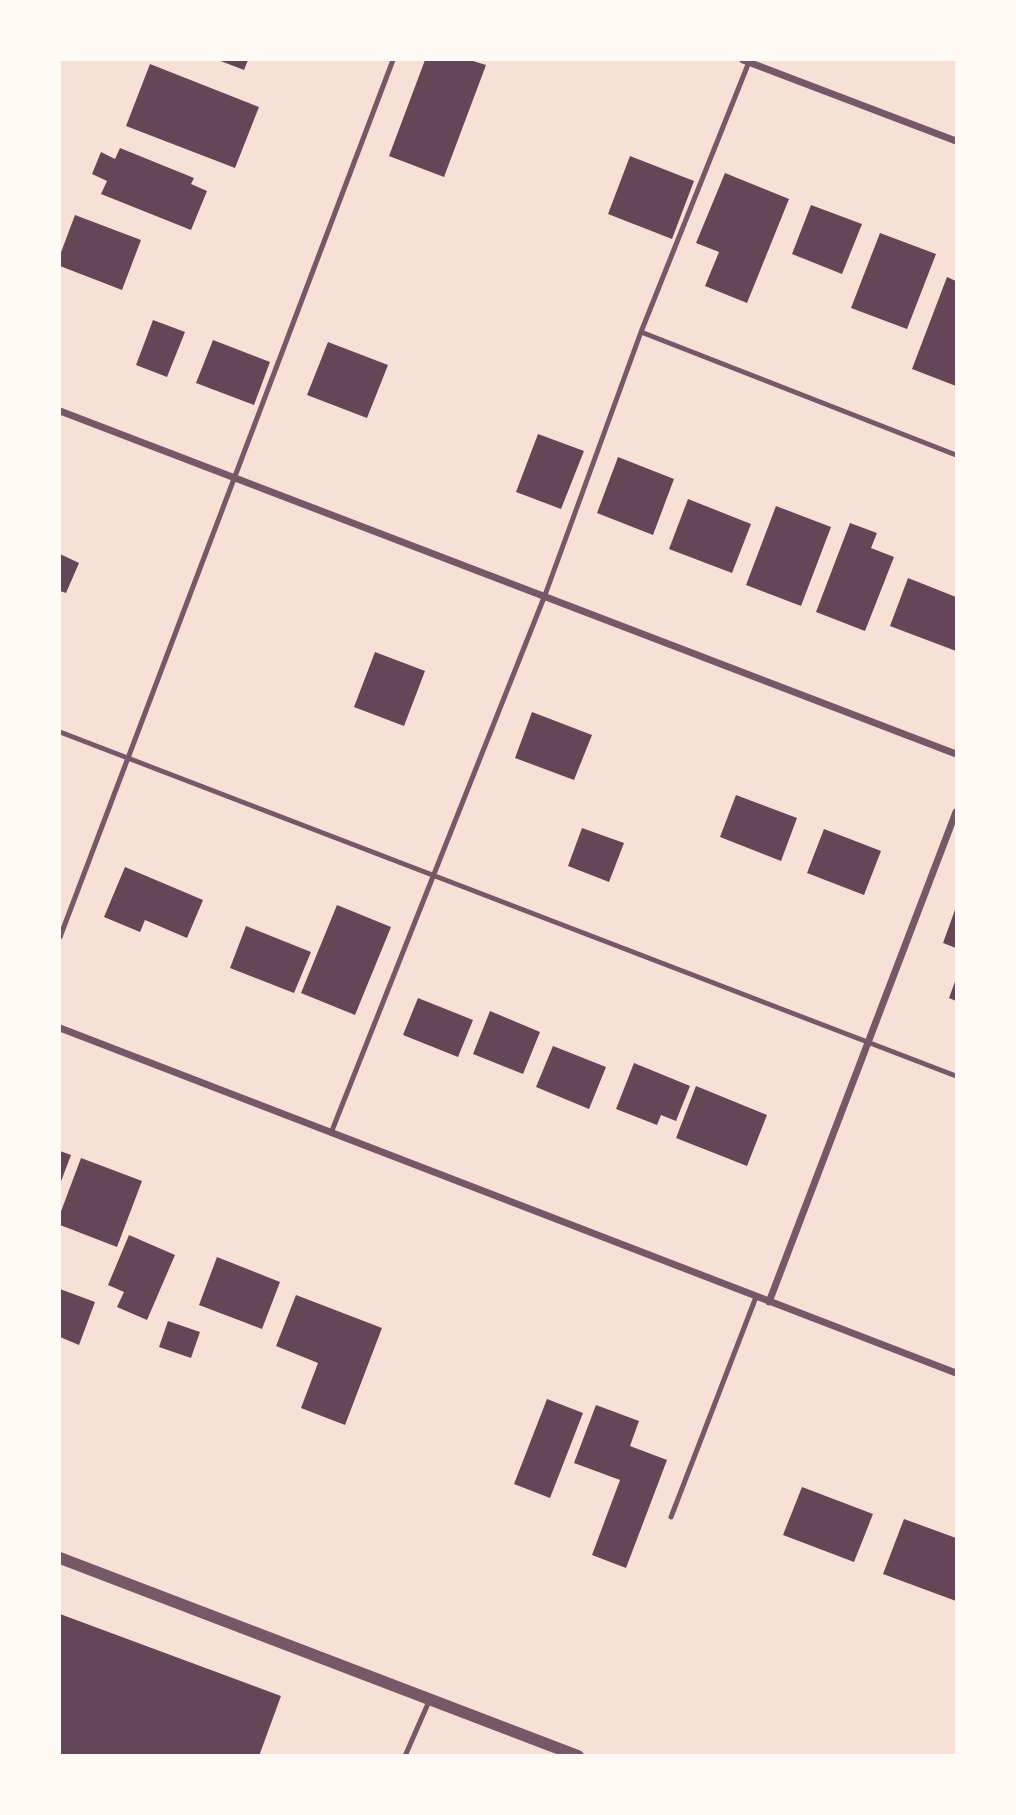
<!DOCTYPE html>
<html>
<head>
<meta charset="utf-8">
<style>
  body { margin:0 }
  #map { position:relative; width:1016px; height:1815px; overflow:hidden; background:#f7e1d7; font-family:Cabin,sans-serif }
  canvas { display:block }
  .frame { position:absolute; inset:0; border:61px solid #fffaf5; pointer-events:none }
</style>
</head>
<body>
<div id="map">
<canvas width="1016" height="1815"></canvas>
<div class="frame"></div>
</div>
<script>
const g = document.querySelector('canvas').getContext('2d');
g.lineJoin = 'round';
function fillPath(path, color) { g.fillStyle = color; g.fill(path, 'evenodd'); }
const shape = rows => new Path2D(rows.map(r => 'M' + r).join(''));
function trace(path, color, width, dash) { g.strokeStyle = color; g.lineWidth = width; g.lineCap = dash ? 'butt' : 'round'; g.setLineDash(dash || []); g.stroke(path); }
fillPath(shape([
  [218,60,248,60,244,70],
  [425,60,470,60,486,65,444,177,389,156],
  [150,64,259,107,235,168,126,126],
  [120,148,194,178,191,184,207,191,191,230,101,194,107,181,92,174,101,152,115,159],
  [630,156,694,181,672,239,608,214],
  [725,173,789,199,747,303,705,286,719,252,696,243],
  [811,205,862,224,842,274,792,254],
  [75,215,141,240,122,290,60,266,60,255],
  [880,233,936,254,907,329,851,308],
  [947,277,956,281,956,386,912,369],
  [153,320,185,332,167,377,136,365],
  [213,340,270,362,254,405,196,383],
  [328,342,388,365,367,418,307,395],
  [538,434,584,451,561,509,516,492],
  [618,457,674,479,653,535,597,513],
  [688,499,751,524,732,573,669,549],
  [776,506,831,527,801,606,746,585],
  [850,523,877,533,871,548,894,557,865,631,816,612],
  [60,554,79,563,66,593,60,591],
  [908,578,956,597,956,651,890,626],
  [375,652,425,671,404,726,354,707],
  [532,712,592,735,574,780,515,758],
  [736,795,797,818,781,861,720,837],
  [582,828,624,843,609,882,568,866],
  [824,829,881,851,864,895,807,873],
  [125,867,203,900,187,938,145,920,140,932,104,917],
  [337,905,391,927,355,1015,301,993],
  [956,907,956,948,943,943],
  [246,926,311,952,294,993,230,968],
  [956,979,956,1001,949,998],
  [418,998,473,1020,458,1057,403,1035],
  [490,1011,540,1032,523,1074,473,1054],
  [553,1046,606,1067,589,1109,536,1087],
  [634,1063,690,1086,676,1121,661,1115,657,1125,616,1109],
  [696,1086,767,1115,747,1166,676,1138],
  [60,1151,71,1155,60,1184],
  [81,1158,142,1181,117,1247,60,1225,60,1214],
  [129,1235,175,1255,147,1320,117,1307,124,1292,108,1285],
  [217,1257,280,1282,262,1329,199,1305],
  [60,1289,95,1302,79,1345,60,1337],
  [296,1295,382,1328,345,1425,301,1408,318,1363,276,1346],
  [168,1321,200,1332,191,1358,159,1347],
  [547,1399,583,1413,550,1498,514,1484],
  [596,1405,639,1421,630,1446,667,1460,626,1568,592,1555,620,1480,574,1463],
  [802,1487,873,1514,854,1562,783,1535],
  [904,1519,956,1538,956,1601,883,1574],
  [60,1614,281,1696,259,1756,60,1756]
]), '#644757');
trace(shape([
  [641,332,956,455],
  [60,732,956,1076],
  [60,937,393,60],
  [331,1133,545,595,641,332,749,62],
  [671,1517,756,1297],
  [405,1756,430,1699]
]), '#755966', 5);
trace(shape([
  [743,60,956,141],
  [60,411,956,754],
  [60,1028,956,1373],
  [769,1302,956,812]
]), '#755966', 7);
trace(shape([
  [60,1558,578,1756]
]), '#755966', 12);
</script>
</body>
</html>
